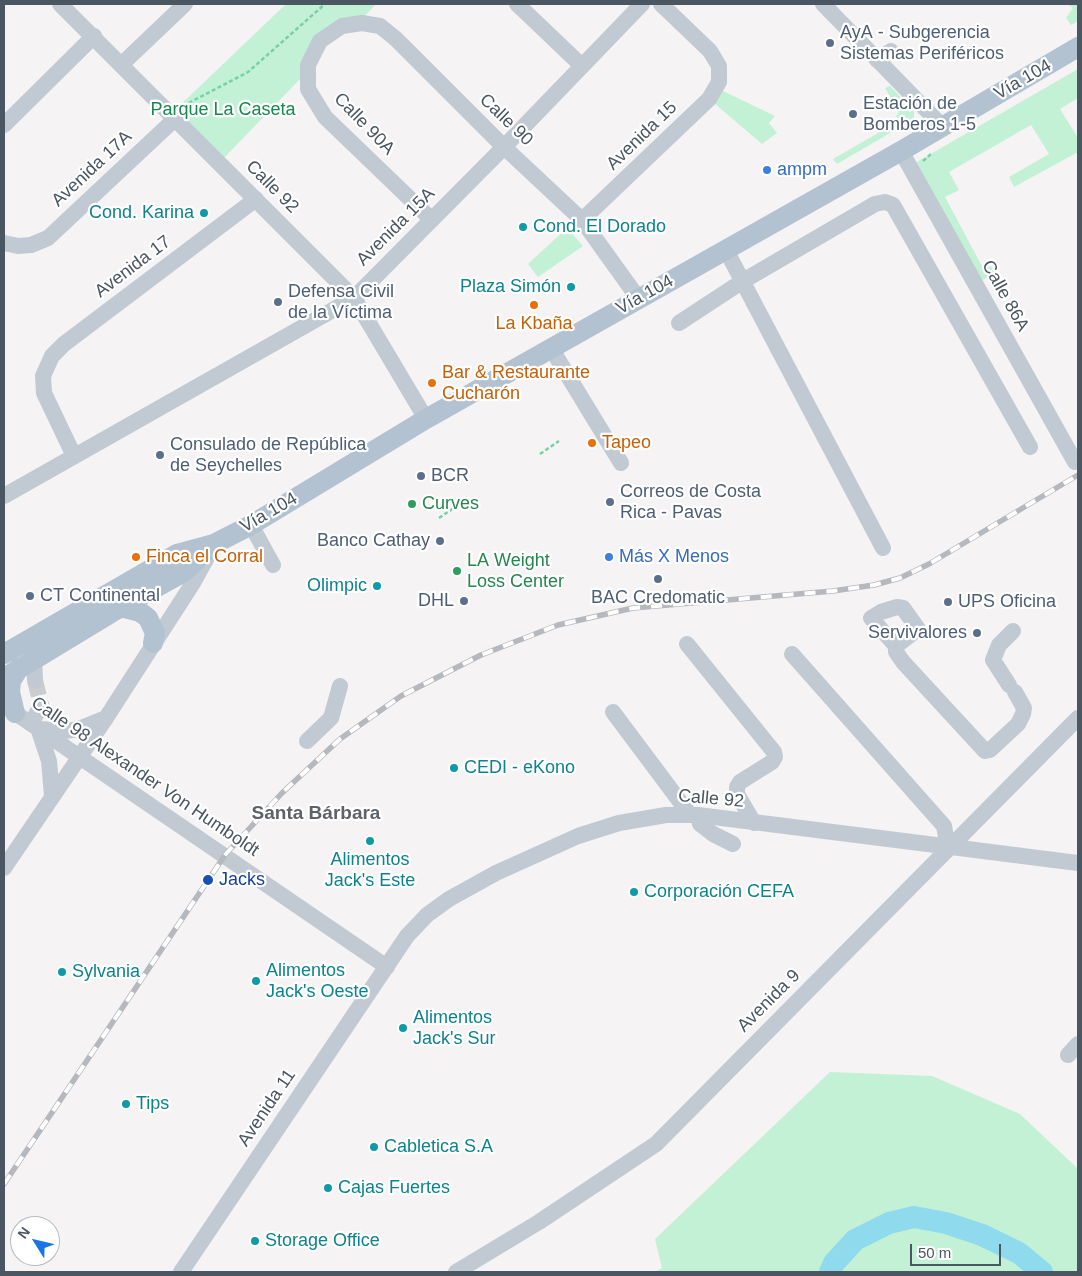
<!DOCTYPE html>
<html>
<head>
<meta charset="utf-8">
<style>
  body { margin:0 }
  #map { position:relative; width:1082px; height:1276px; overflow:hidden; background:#f5f3f3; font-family:Helvetica,sans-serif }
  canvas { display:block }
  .frame { position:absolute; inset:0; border:5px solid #4a5661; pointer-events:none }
  .north { position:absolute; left:10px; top:1216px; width:50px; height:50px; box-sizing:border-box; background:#fff; border:1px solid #b7bbc0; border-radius:50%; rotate:306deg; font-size:14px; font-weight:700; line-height:20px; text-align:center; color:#4a5661 }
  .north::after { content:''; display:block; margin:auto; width:18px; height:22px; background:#1a73e8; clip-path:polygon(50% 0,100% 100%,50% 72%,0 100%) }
  .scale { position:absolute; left:910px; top:1244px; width:91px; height:22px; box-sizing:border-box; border:2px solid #4a5661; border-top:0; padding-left:6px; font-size:15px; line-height:18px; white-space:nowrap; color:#4a5661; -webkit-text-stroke:4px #fff; paint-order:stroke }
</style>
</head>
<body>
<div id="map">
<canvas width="1082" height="1276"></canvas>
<div class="frame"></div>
<div class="north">N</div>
<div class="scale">50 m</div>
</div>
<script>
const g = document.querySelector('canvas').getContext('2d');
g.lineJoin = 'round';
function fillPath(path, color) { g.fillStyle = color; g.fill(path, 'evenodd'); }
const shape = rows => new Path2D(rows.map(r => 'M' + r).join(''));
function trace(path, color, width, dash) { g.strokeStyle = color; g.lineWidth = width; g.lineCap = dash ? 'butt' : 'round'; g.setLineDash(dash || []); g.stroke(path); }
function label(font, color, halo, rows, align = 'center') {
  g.font = font + ' Helvetica,sans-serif'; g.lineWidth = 4.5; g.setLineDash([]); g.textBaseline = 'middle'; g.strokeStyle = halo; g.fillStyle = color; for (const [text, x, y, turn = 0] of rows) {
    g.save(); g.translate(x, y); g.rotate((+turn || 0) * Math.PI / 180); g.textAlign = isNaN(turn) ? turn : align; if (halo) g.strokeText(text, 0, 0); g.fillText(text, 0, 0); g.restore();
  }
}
fillPath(shape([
  [286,4,376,4,363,18,308,55,300,79,223,159,176,109],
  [1067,4,1078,4,1078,21,1071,25,1066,18,1073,8],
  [1078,69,1078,98,1060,109,1078,138,1078,152,1014,187,1009,177,1049,154,1031,125,949,172,959,190,945,197,984,270,991,266,995,273,979,282,915,163],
  [890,86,914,111,914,119,837,164,833,159,899,121,896,116,899,112,885,88],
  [723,91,775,116,769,123,777,133,762,144,714,103],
  [567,228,583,246,538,277,528,264],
  [830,1072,932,1076,1020,1114,1078,1169,1078,1272,655,1272,662,1268,655,1239]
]), '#c3f1d5');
trace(shape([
  [830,1272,834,1263,855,1240,889,1223,914,1217,946,1223,982,1235,1019,1253,1042,1272]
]), '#90daee', 22);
trace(shape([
  [35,680,41,705]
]), '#caccce', 16, [16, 8]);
trace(shape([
  [183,106,248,72,325,4],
  [923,161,931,154],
  [540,454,559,441],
  [439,518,458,505]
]), '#7ad0a6', 2.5, [4, 2.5]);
trace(shape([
  [60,4,354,298,426,419],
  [517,4,582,66],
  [823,4,943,127],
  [877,60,891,51],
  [122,64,185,4],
  [4,125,94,36],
  [901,151,1075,462],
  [432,220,325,117,308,89,308,65,320,41,342,26,362,23,380,26,396,39,504,147,582,220,638,298],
  [582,220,709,99,719,82,719,66,710,51,661,4],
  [4,243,18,246,31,245,48,238,176,118],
  [726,250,883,548],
  [679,323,743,281,875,204,885,202,893,205,1030,447],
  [551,348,621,463],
  [74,456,44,393,43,376,52,356,64,344,256,199],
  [4,496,354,298,504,147,642,4],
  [251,525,273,565],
  [687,644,774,752,775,757,772,762,740,782,737,787,737,794,754,823],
  [896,646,918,629,903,608,897,607,881,612,871,618,896,646,896,652,903,662,985,751,990,750,1018,724,1023,714,1024,708,1015,692],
  [792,654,944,826,948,848],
  [34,659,35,680],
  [1009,685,993,660,999,645,1013,631],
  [5,706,387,967],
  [613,712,690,815],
  [31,724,41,705],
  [38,728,49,761,52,796],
  [41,729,65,731,79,729,106,718],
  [307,741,331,718,340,686],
  [698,815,700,824,713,834,733,844],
  [4,868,106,718,193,583,209,554],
  [1068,1055,1078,1044],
  [181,1272,407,936,427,915,449,899,496,873,578,836,619,823,666,815,698,815,1078,863],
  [456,1272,539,1222,656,1144,1078,718]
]), '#c1cad2', 16);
trace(shape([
  [121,607,140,612,148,618,155,633,153,643],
  [4,654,177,554,214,544,251,525,426,419,901,151,1078,47],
  [4,678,121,607,184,572,211,547],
  [15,713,10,692,11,681,19,668]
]), '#b3c2d1', 20);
const rail = shape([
  [4,1184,225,855,282,793,340,739,401,696,481,655,558,625,633,608,833,591,874,585,900,578,929,564,1078,475]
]);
trace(rail, '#b5b8bd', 5.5);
trace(rail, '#fff', 4, [11]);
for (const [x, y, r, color] of [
  [830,43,5,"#5c6f8a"],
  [853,114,5,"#5c6f8a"],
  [767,170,5,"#3f7fe0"],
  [204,213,5,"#0f9aa8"],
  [523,227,5,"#0f9aa8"],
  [571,287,5,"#0f9aa8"],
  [278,302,5,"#5c6f8a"],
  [534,305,5,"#e8710a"],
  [432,383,5,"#e8710a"],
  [592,443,5,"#e8710a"],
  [160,455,5,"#5c6f8a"],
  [421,476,5,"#5c6f8a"],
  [610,502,5,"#5c6f8a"],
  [412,504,5,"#2e9e5b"],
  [440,541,5,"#5c6f8a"],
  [136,557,5,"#e8710a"],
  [609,557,5,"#3f7fe0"],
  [457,571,5,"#2e9e5b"],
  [658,579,5,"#5c6f8a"],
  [377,586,5,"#0f9aa8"],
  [30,596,5,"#5c6f8a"],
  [464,601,5,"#5c6f8a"],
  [948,602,5,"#5c6f8a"],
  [977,633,5,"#5c6f8a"],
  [454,768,5,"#0f9aa8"],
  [370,841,5,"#0f9aa8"],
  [208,880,6,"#1a4fb4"],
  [634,892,5,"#0f9aa8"],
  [62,972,5,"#0f9aa8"],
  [256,981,5,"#0f9aa8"],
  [403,1028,5,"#0f9aa8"],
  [126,1104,5,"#0f9aa8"],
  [374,1147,5,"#0f9aa8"],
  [328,1188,5,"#0f9aa8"],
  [255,1241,5,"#0f9aa8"]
]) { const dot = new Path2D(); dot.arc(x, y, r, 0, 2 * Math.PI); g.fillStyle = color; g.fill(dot); trace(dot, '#fff', 2); }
label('18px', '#4e5e75', '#fff', [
  ["AyA - Subgerencia",840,33],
  ["Sistemas Periféricos",840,54],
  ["Estación de",863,104],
  ["Bomberos 1-5",863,125],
  ["Defensa Civil",288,292],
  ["de la Víctima",288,313],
  ["Consulado de República",170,445],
  ["de Seychelles",170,466],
  ["BCR",431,476],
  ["Correos de Costa",620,492],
  ["Rica - Pavas",620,513],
  ["Banco Cathay",430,541,"right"],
  ["CT Continental",40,596],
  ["BAC Credomatic",658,598,"center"],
  ["DHL",454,601,"right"],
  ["UPS Oficina",958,602],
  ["Servivalores",967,633,"right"]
], 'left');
label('18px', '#4a5661', '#fff', [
  ["Vía 104",1023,80,-30],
  ["Calle 90",506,120,44],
  ["Calle 90A",364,124,46],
  ["Avenida 15",642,136,-44],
  ["Avenida 17A",92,169,-43],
  ["Calle 92",272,187,45],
  ["Avenida 15A",396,227,-45],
  ["Avenida 17",133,267,-37],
  ["Vía 104",645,295,-29],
  ["Calle 86A",1005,296,61],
  ["Vía 104",269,513,-30],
  ["Calle 98 Alexander Von Humboldt",145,777,34],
  ["Calle 92",711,799,5],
  ["Avenida 9",769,1001,-45],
  ["Avenida 11",267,1108,-56]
]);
label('18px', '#17864f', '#fff', [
  ["Parque La Caseta",223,110]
]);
label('18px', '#366cbe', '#fff', [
  ["ampm",777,170],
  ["Más X Menos",619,557]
], 'left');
label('18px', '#0d838f', '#fff', [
  ["Cond. Karina",194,213,"right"],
  ["Cond. El Dorado",533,227],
  ["Plaza Simón",561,287,"right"],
  ["Olimpic",367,586,"right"],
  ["CEDI - eKono",464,768],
  ["Alimentos",370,860,"center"],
  ["Jack's Este",370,881,"center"],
  ["Corporación CEFA",644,892],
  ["Alimentos",266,971],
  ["Jack's Oeste",266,992],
  ["Sylvania",72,972],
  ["Alimentos",413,1018],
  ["Jack's Sur",413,1039],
  ["Tips",136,1104],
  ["Cabletica S.A",384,1147],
  ["Cajas Fuertes",338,1188],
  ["Storage Office",265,1241]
], 'left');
label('18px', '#c56008', '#fff', [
  ["La Kbaña",534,324,"center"],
  ["Bar & Restaurante",442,373],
  ["Cucharón",442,394],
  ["Tapeo",602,443],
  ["Finca el Corral",146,557]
], 'left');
label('18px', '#27864d', '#fff', [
  ["Curves",422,504],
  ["LA Weight",467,561],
  ["Loss Center",467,582]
], 'left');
label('18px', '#164399', '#fff', [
  ["Jacks",219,880]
], 'left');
label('bold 19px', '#5f6368', '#fff', [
  ["Santa Bárbara",316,814]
]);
</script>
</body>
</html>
